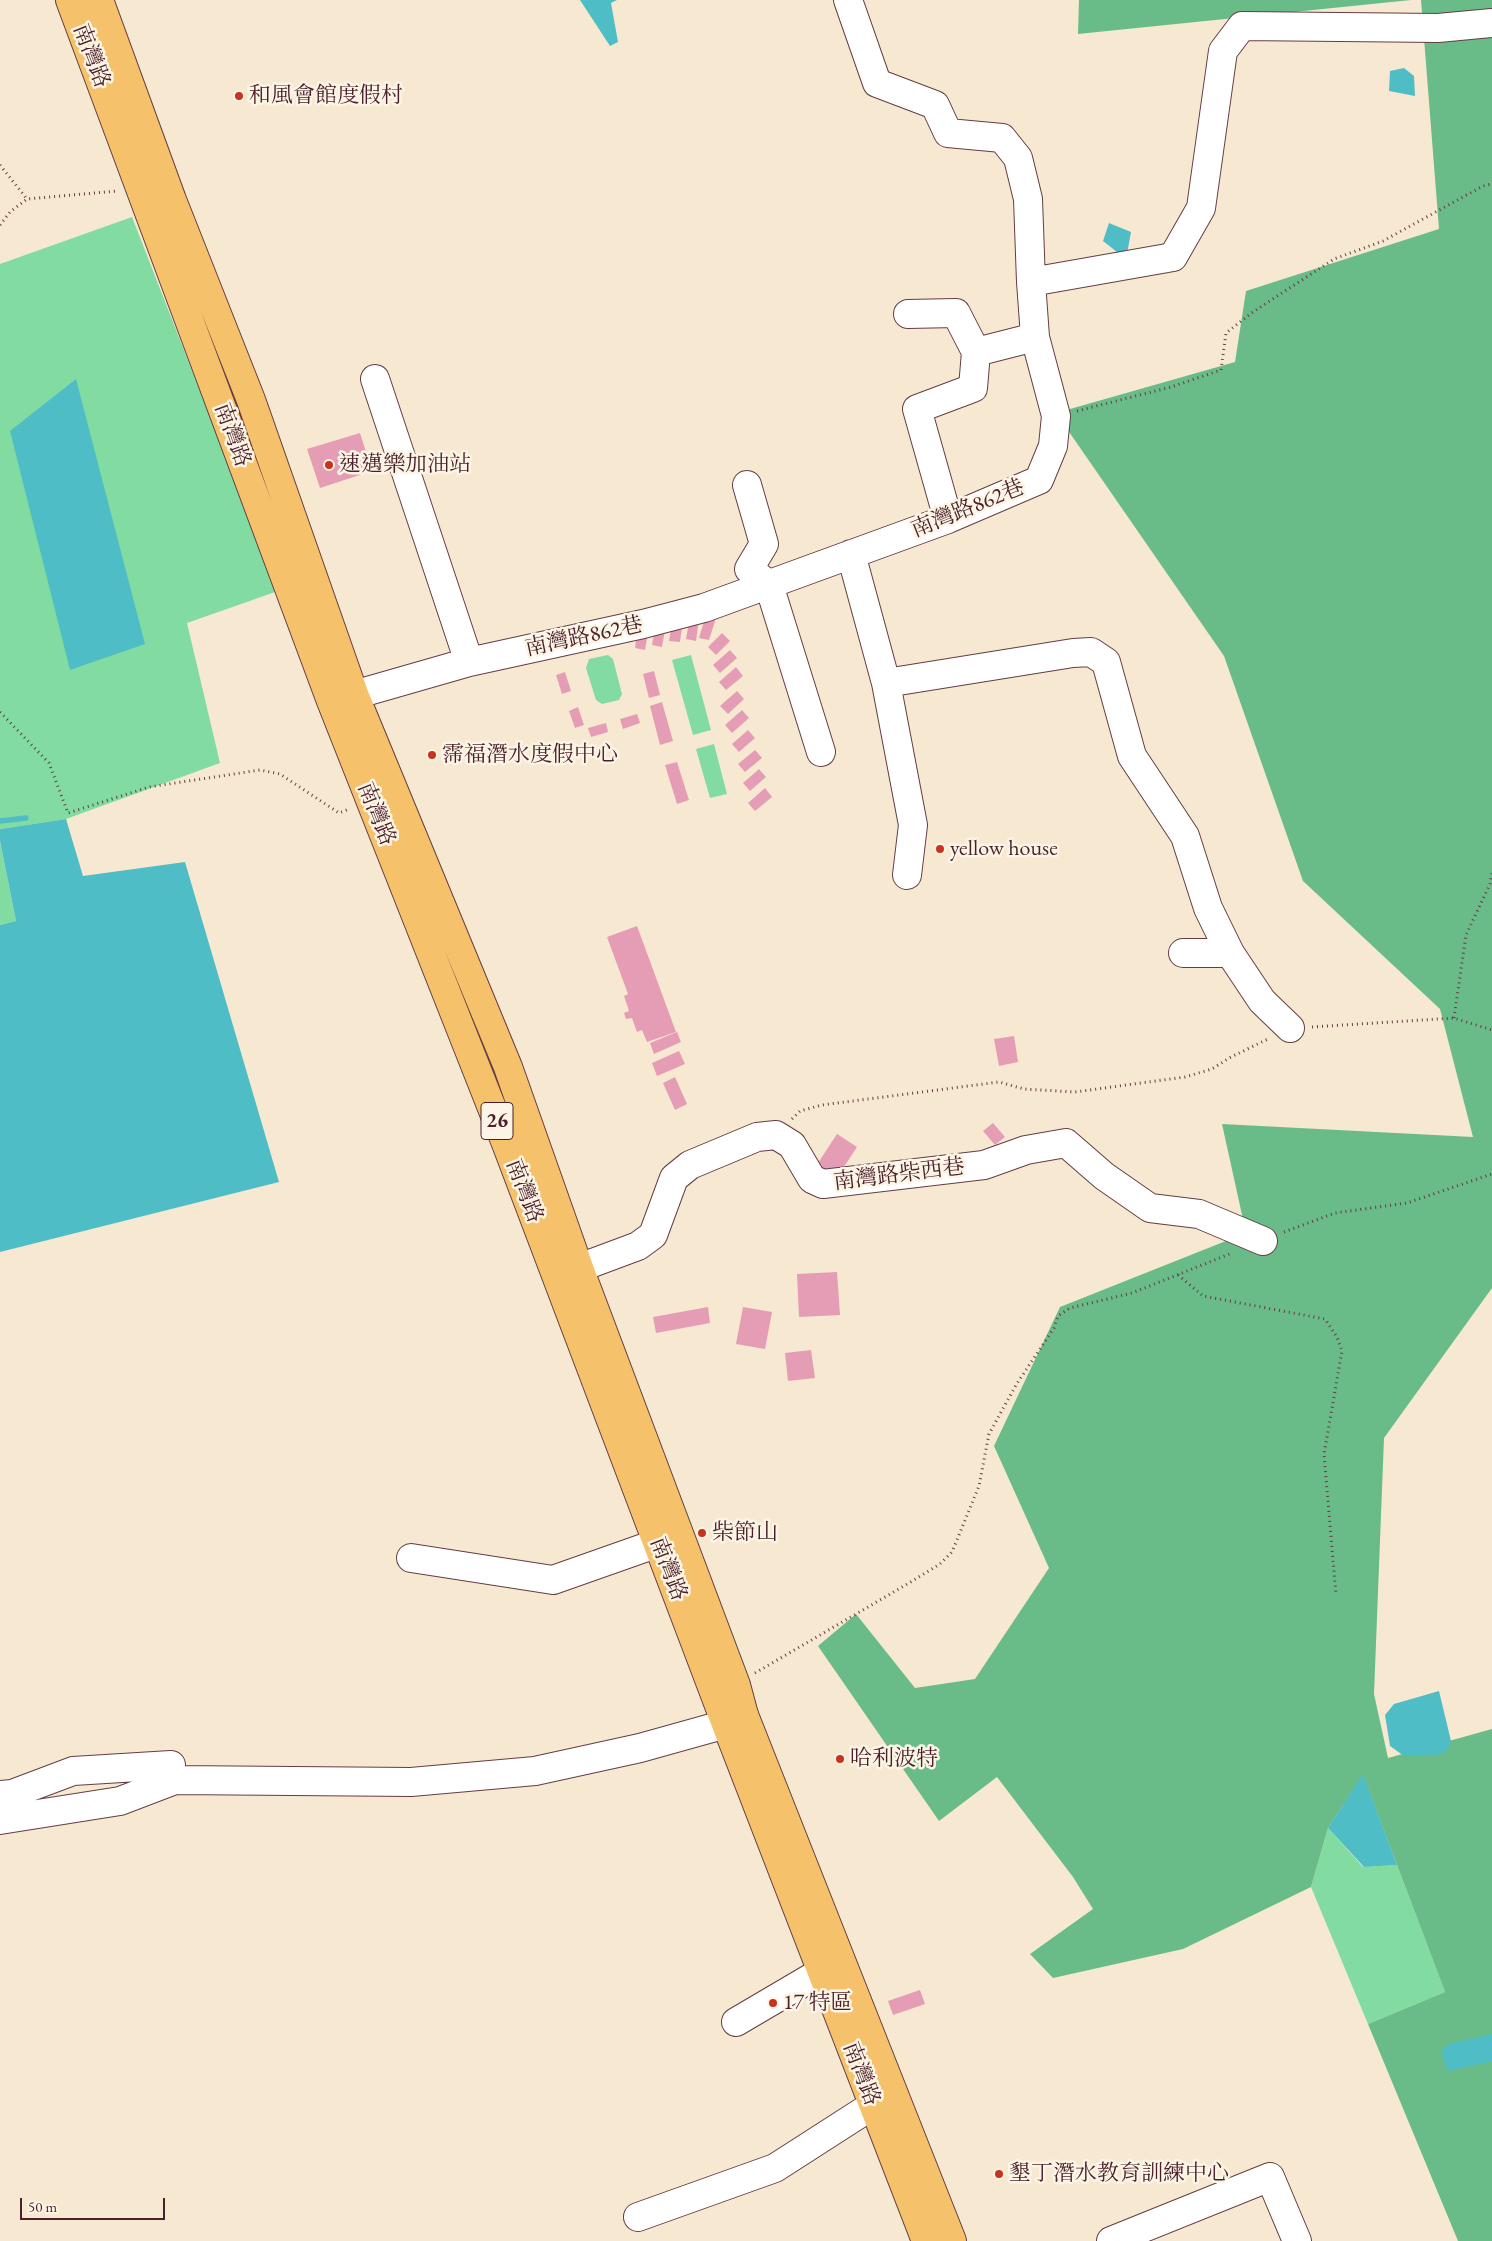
<!DOCTYPE html>
<html>
<head>
<meta charset="utf-8">
<style>
  body { margin:0 }
  #map { position:relative; width:1492px; height:2241px; overflow:hidden; background:#f7e8d1; font-family:"EB Garamond",serif }
  canvas { display:block }
  .scale { position:absolute; left:20px; top:2198px; width:145px; height:22px; box-sizing:border-box; border:2px solid #4a1f2b; border-top:0; padding-left:6px; font-size:15px; line-height:18px; white-space:nowrap; color:#4a1f2b; -webkit-text-stroke:4px #fcf5e5; paint-order:stroke }
</style>
</head>
<body>
<div id="map">
<canvas width="1492" height="2241"></canvas>
<div class="scale">50 m</div>
</div>
<script>
const g = document.querySelector('canvas').getContext('2d');
g.lineJoin = 'round';
function fillPath(path, color) { g.fillStyle = color; g.fill(path, 'evenodd'); }
const shape = rows => new Path2D(rows.map(r => 'M' + r).join(''));
function trace(path, color, width, dash) { g.strokeStyle = color; g.lineWidth = width; g.lineCap = dash ? 'butt' : 'round'; g.setLineDash(dash || []); g.stroke(path); }
function label(font, color, halo, rows, align = 'center') {
  g.font = font + ' "EB Garamond","Noto Serif TC",serif'; g.lineWidth = 5; g.setLineDash([]); g.textBaseline = 'middle'; g.strokeStyle = halo; g.fillStyle = color; for (const [text, x, y, turn = 0] of rows) {
    g.save(); g.translate(x, y); g.rotate((+turn || 0) * Math.PI / 180); g.textAlign = isNaN(turn) ? turn : align; if (halo) g.strokeText(text, 0, 0); g.fillText(text, 0, 0); g.restore();
  }
}
fillPath(shape([
  [132,217,278,591,187,623,220,763,66,819,0,829,0,264],
  [608,655,613,659,622,694,619,700,602,704,596,700,586,668,589,659],
  [691,655,711,730,693,735,672,660],
  [714,744,727,794,710,798,696,749],
  [0,841,16,921,0,925],
  [1328,1828,1363,1867,1397,1865,1445,1992,1368,2024,1311,1887]
]), '#82dca2');
fillPath(shape([
  [1079,0,1411,0,1078,34],
  [1421,0,1492,0,1492,1288,1384,1438,1374,1694,1388,1758,1492,1729,1492,2241,1458,2241,1368,2024,1445,1992,1363,1775,1328,1828,1311,1887,1183,1949,1053,1978,1030,1954,1093,1909,1073,1877,997,1777,939,1821,818,1646,856,1614,915,1688,975,1679,1049,1568,994,1446,1060,1307,1246,1233,1222,1124,1473,1137,1440,1009,1303,881,1224,656,1056,413,1235,362,1246,291,1439,229]
]), '#69bc88');
fillPath(shape([
  [580,0,617,0,611,3,618,42,610,46],
  [1404,68,1414,76,1415,96,1389,91,1390,71],
  [1109,223,1131,232,1126,259,1103,241],
  [76,379,145,644,70,670,10,431],
  [66,819,83,876,185,862,279,1182,0,1252,0,925,16,921,0,841,0,829],
  [1439,1691,1451,1741,1446,1752,1432,1756,1404,1756,1390,1746,1385,1715,1394,1704],
  [1363,1774,1397,1865,1364,1867,1328,1828],
  [1492,2034,1492,2061,1448,2071,1441,2051,1449,2044]
]), '#4fbdc5');
trace(shape([
  [0,821,26,818]
]), '#4fbdc5', 5.5);
fillPath(shape([
  [360,433,372,471,320,488,307,449],
  [706,615,716,618,709,640,699,638],
  [690,616,699,618,696,641,686,639],
  [673,618,683,620,680,642,669,641],
  [656,622,666,624,662,647,652,645],
  [638,626,649,627,645,650,635,648],
  [722,633,730,641,716,655,708,647],
  [730,650,737,658,720,673,713,665],
  [736,667,743,676,726,690,719,682],
  [654,671,660,695,649,698,643,674],
  [565,672,571,691,562,694,556,675],
  [737,691,744,699,728,714,720,706],
  [662,702,673,741,660,745,650,706],
  [578,707,584,725,575,728,569,711],
  [742,710,749,718,732,733,725,725],
  [637,714,640,723,623,729,620,719],
  [606,723,608,732,591,737,588,728],
  [748,730,755,738,739,752,732,744],
  [755,750,762,758,745,772,738,764],
  [677,762,689,800,677,804,665,765],
  [759,769,766,777,750,791,743,783],
  [765,788,772,797,755,811,748,803],
  [637,926,676,1032,647,1042,642,1030,637,1032,632,1018,626,1019,624,1013,629,1011,624,996,628,994,607,937],
  [677,1032,681,1042,654,1054,650,1043],
  [1014,1036,1018,1062,999,1066,994,1039],
  [679,1051,685,1064,657,1076,652,1063],
  [675,1077,687,1104,675,1110,663,1083],
  [993,1123,1005,1137,995,1145,983,1131],
  [837,1134,857,1147,834,1182,814,1169],
  [837,1272,840,1315,799,1317,797,1274],
  [708,1307,710,1323,656,1333,653,1317],
  [743,1307,772,1312,765,1349,736,1344],
  [811,1350,815,1378,788,1381,785,1353],
  [920,1990,925,2004,893,2015,888,2001]
]), '#e59db6');
const minor = shape([
  [1031,282,1173,257,1201,208,1223,51,1242,26,1438,28,1492,23],
  [908,314,956,313,976,352,973,388,917,409,948,519],
  [976,352,1035,337],
  [375,379,469,662],
  [747,485,764,544,749,569,769,585,821,752],
  [851,554,886,683,913,825,907,875],
  [886,683,1073,653,1091,652,1106,662,1132,756,1185,836,1208,908,1230,953,1262,1001,1290,1028],
  [333,701,469,662,643,624,704,608,948,519,1039,480,1053,446,1056,416,1035,337,1031,282,1028,199,1018,158,1002,138,948,133,935,105,877,83,848,0],
  [1183,953,1230,953],
  [556,1274,579,1268,638,1246,653,1235,674,1178,690,1165,757,1137,776,1135,792,1145,812,1179,823,1184,984,1165,1026,1150,1066,1143,1104,1176,1150,1208,1199,1214,1263,1241],
  [411,1558,553,1580,658,1543],
  [0,1795,12,1794,73,1771,171,1765],
  [0,1820,120,1801,175,1780,411,1782,535,1771,640,1748,726,1724,744,1715],
  [736,2022,821,1972],
  [638,2217,775,2168,873,2105],
  [1111,2241,1270,2177,1297,2241]
]);
const major = shape([
  [70,0,331,701,507,1146,726,1724,926,2241],
  [99,0,172,200,251,400,354,694,508,1067,579,1268,736,1685,744,1715,952,2241]
]);
trace(minor, '#643d44', 30);
trace(major, '#643d44', 30);
trace(shape([
  [0,165,27,199],
  [0,225,10,212,27,199,117,191],
  [1077,411,1171,387,1221,370,1226,333,1253,312,1334,259,1383,241,1483,186,1492,184],
  [0,712,49,763,68,813,149,787,260,770,280,774,339,813,349,809],
  [1454,1018,1466,935,1490,884,1492,873],
  [1312,1027,1454,1018,1492,1030],
  [792,1119,800,1111,822,1105,999,1082,1024,1089,1075,1092,1185,1077,1212,1069,1229,1058,1268,1039],
  [1284,1232,1335,1213,1407,1203,1492,1174],
  [1178,1275,1203,1296,1325,1319,1337,1337,1342,1351,1324,1454,1336,1595],
  [755,1673,904,1586,940,1564,952,1552,979,1486,989,1434,1016,1385,1054,1328,1058,1316,1070,1308,1132,1293,1232,1253]
]), '#643d44', 3, [1, 4]);
trace(minor, '#fff', 28);
trace(major, '#f5c16b', 28);
for (const [x, y, r, color] of [
  [239,96,5,"#c8321e"],
  [329,465,5,"#c8321e"],
  [432,755,5,"#c8321e"],
  [940,849,5,"#c8321e"],
  [702,1533,5,"#c8321e"],
  [840,1759,5,"#c8321e"],
  [773,2003,5,"#c8321e"],
  [999,2174,5,"#c8321e"]
]) { const dot = new Path2D(); dot.arc(x, y, r, 0, 2 * Math.PI); g.fillStyle = color; g.fill(dot); trace(dot, '#fcf5e5', 2); }
for (const [x, y, w] of [
  [497,1121,32]
]) { const box = new Path2D(); box.roundRect(x - w / 2, y - 18.5, w, 37, 4); g.fillStyle = '#fcf5e5'; g.fill(box); trace(box, '#4a1f2b', 1); }
label('bold 21px', '#4a1f2b', null, [
  ["26",497,1121]
]);
label('22px', '#4a1f2b', '#fcf5e5', [
  ["南灣路",91,56,69],
  ["南灣路",232,435,70],
  ["南灣路862巷",968,509,-22],
  ["南灣路862巷",584,637,-12],
  ["南灣路",376,814,68],
  ["南灣路柴西巷",899,1175,-7],
  ["南灣路",524,1191,69],
  ["南灣路",668,1569,69],
  ["南灣路",861,2074,69]
]);
label('22px', '#4a1f2b', '#fcf5e5', [
  ["和風會館度假村",249,96],
  ["速邁樂加油站",339,465],
  ["霈福潛水度假中心",442,755],
  ["yellow house",950,849],
  ["柴節山",712,1533],
  ["哈利波特",850,1759],
  ["17 特區",783,2003],
  ["墾丁潛水教育訓練中心",1009,2174]
], 'left');
</script>
</body>
</html>
